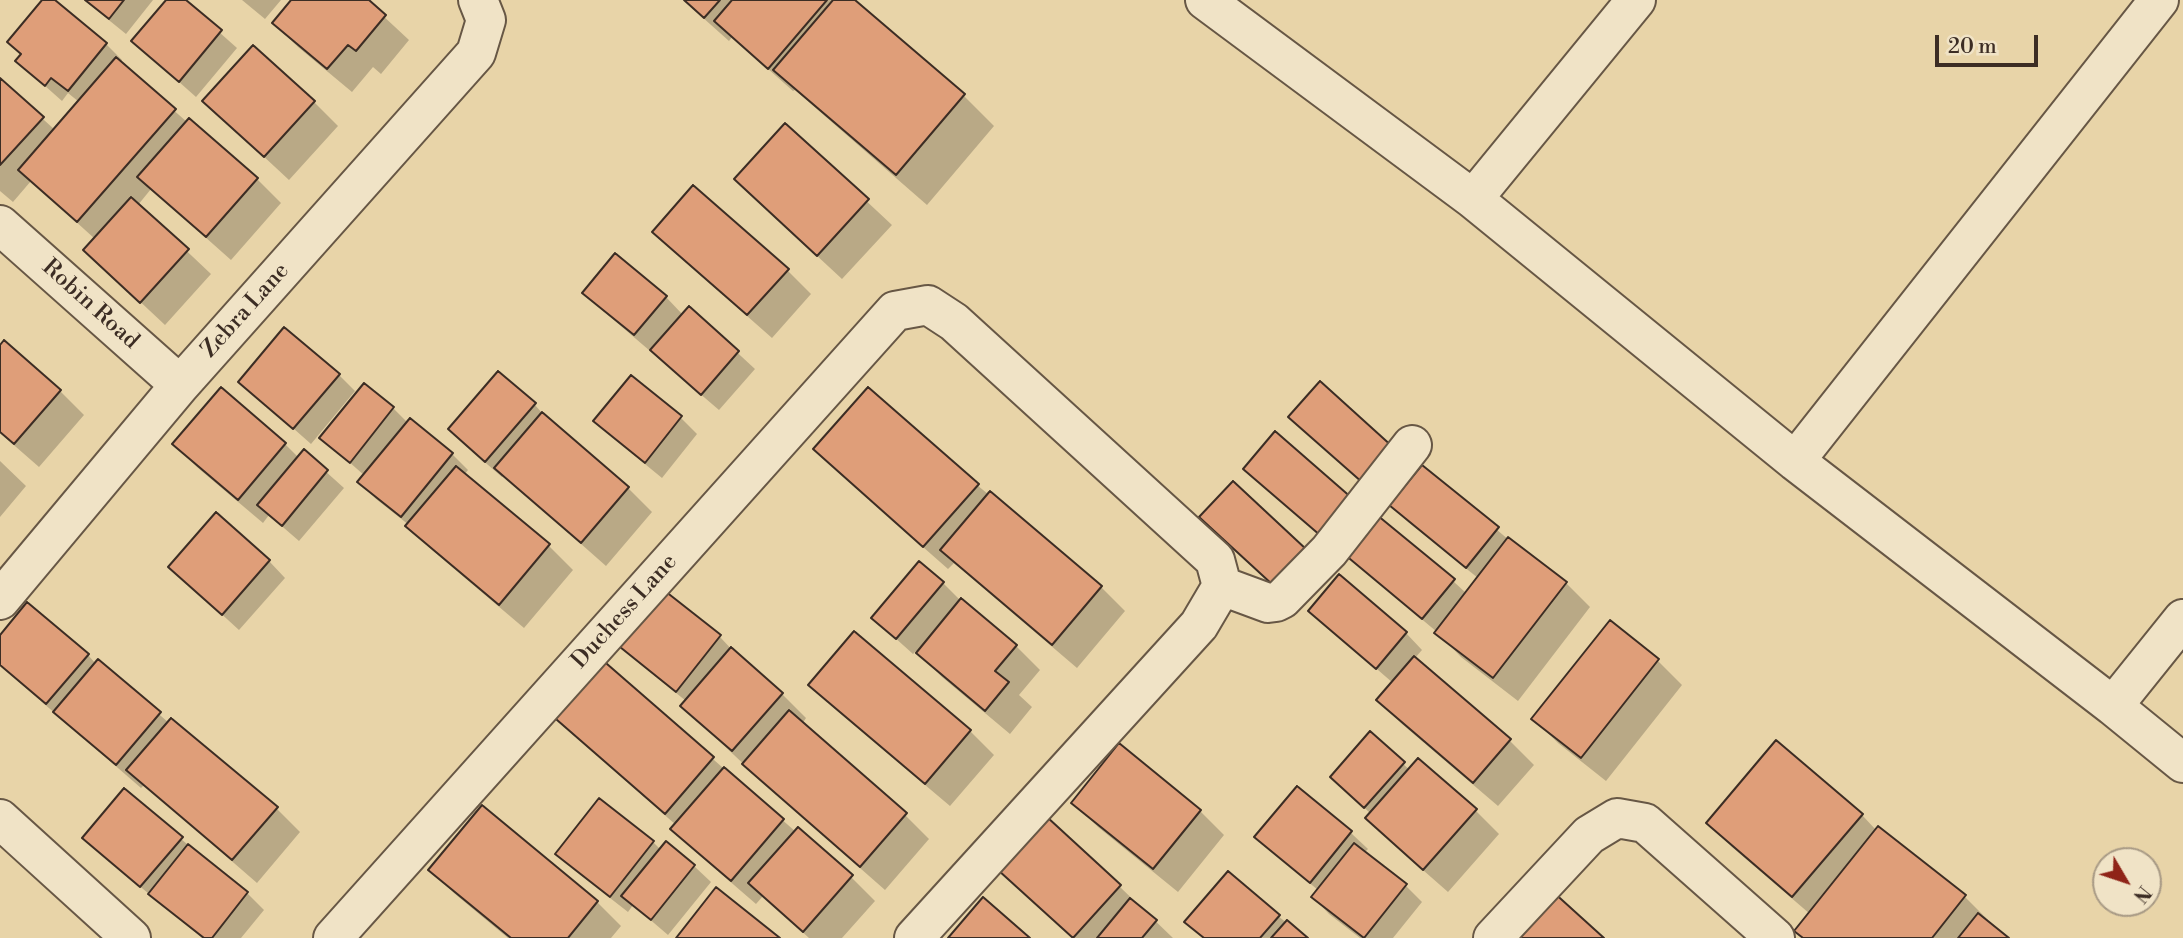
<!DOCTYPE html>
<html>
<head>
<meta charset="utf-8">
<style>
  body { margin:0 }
  #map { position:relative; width:2183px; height:938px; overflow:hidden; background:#e8d4a8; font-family:"Libre Bodoni",serif }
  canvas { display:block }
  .north { position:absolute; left:2092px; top:847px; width:70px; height:70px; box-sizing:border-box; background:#f0e3c6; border:2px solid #a89a85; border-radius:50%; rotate:129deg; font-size:19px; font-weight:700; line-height:28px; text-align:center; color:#3c2d24 }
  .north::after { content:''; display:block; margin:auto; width:24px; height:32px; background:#8f2418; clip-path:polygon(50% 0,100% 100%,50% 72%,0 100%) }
  .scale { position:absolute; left:1935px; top:35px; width:103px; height:32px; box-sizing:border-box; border:4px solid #3c2d24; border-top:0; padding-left:9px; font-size:21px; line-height:24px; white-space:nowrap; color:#3c2d24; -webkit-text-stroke:5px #f0e3c6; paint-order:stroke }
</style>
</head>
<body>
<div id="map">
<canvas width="2183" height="938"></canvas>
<div class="north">N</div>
<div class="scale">20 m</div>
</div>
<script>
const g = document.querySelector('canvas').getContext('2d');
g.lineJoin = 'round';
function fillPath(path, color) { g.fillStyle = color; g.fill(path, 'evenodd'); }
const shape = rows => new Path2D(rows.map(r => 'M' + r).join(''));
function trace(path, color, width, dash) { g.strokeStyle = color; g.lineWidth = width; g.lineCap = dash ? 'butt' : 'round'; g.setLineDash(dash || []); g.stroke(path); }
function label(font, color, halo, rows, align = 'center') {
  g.font = font + ' "Libre Bodoni",serif'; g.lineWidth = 5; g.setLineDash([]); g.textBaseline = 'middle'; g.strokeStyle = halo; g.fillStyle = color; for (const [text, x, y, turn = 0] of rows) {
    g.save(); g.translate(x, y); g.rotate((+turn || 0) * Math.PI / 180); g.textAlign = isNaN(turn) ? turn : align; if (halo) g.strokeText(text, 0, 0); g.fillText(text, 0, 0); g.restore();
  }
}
fillPath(shape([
  [44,0,52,0,106,44,122,60,120,63,187,122,257,179,281,203,231,260,151,189,138,205,211,274,165,325,85,250,95,239,31,181,13,202,0,191,0,80,55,130,79,102,68,93,62,101,17,61,22,55],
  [84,0,153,0,126,34],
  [168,0,183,0,237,48,196,97,133,41],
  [242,0,281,0,265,19],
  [293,0,366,0,409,40,381,74,373,67,352,92,298,47,274,23],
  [683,0,853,0,964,96,994,126,927,205,795,90,793,91,732,37,729,41],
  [204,101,314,102,338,126,289,180],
  [785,125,892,225,842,279,760,203],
  [655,232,787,270,811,294,772,338,679,256],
  [585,293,666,297,683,315,689,308,755,369,719,410,601,309],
  [0,347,60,391,84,415,39,467,0,433],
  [339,375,355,391,311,444,241,382],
  [631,377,681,418,697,434,662,478,612,437,595,421],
  [535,405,550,422,628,488,652,512,606,566,503,475,502,477,466,446,450,429],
  [393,408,408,423,452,454,468,470,464,475,549,546,573,570,524,628,432,550,408,526,409,525,376,499,360,482,365,476,322,438],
  [174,444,285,444,299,458,304,452,344,488,299,541,269,515,263,523,198,468],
  [815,449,977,485,1101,587,1125,611,1077,668,954,563,948,569,839,473],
  [0,461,26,486,0,517],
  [1422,467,1509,540,1566,583,1590,607,1518,701,1461,657,1437,632,1363,570,1347,554,1453,581,1466,593,1478,578,1408,522,1391,505],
  [269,561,285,578,239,630,170,567],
  [943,583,961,601,1016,646,1040,670,1019,695,1032,707,1010,734,942,677,916,651,913,654,873,618],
  [665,593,720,637,736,654,782,694,806,718,802,724,905,815,929,839,885,890,769,788,682,706,686,701,639,663,622,647],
  [1310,611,1406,633,1422,650,1415,658,1510,741,1534,765,1498,806,1402,724,1378,700,1393,683],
  [1610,622,1658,661,1682,685,1606,781,1558,743,1534,719],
  [0,637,88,655,96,664,98,661,169,723,276,808,300,832,257,883,144,785,141,788,4,669,0,665],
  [599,659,796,832,851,877,875,901,842,938,809,938,763,896,756,904,697,853,673,829,676,825,576,737,552,713],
  [811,685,970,731,994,755,950,806,835,709],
  [1403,764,1410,770,1475,810,1499,834,1448,892,1391,842,1367,818,1371,814,1332,777],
  [1297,788,1351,833,1368,849,1364,853,1406,886,1422,902,1393,938,1360,938,1329,914,1313,897,1318,890,1273,853,1257,837],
  [1074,803,1200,811,1224,835,1178,892,1098,827],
  [1862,815,1876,830,1964,896,1988,920,1987,922,2007,938,1804,938,1810,914,1732,847,1708,823],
  [1047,819,1120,887,1173,938,1072,938,1024,894,1000,870],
  [84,838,181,839,247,893,264,910,241,938,202,938,101,854],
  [653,842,661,850,694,866,711,882,668,935,633,905,628,912,574,870,558,854],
  [431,870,597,902,621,926,611,938,508,938,455,894],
  [1278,916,1306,938,1203,938,1186,922]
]), '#0003');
const building = shape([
  [42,0,55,0,107,43,68,91,51,78,45,86,15,61,21,54,7,42,42,0],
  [85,0,124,0,109,19,85,0],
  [166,0,186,0,222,30,179,82,131,41,166,0],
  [291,0,369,0,386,15,356,51,348,45,327,69,272,23,291,0],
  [684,0,720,0,704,18,684,0],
  [732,0,827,0,768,69,714,21,732,0],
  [833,0,855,0,965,94,896,175,773,70,833,0],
  [253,45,315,101,264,157,202,101,253,45],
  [116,57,176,109,77,222,18,170,116,57],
  [0,78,44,117,0,165,0,78],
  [189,118,258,178,206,237,137,177,189,118],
  [785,123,869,199,817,256,734,179,785,123],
  [693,185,789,269,747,315,652,232,693,185],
  [131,197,189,249,140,303,83,250,131,197],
  [615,253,667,296,634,335,582,293,615,253],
  [689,306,739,351,701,395,650,350,689,306],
  [284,327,340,374,293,429,238,382,284,327],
  [4,340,61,390,14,444,0,432,0,345,4,340],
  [498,371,536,403,485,462,448,429,498,371],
  [631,375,682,416,645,463,593,421,631,375],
  [1320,381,1394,448,1363,483,1288,417,1320,381],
  [364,383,394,407,350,463,319,438,364,383],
  [221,387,286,443,238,500,172,444,221,387],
  [868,387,979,484,923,547,813,449,868,387],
  [542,412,629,487,581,543,494,468,542,412],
  [410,418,453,453,401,517,357,482,410,418],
  [1275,431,1353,499,1321,536,1243,469,1275,431],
  [304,449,328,470,282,526,257,505,304,449],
  [1422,465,1499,527,1466,568,1389,505,1422,465],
  [456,466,550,544,499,605,405,526,456,466],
  [1233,481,1307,550,1274,586,1199,517,1233,481],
  [990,491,1102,586,1052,645,940,550,990,491],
  [216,512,270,560,222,615,168,567,216,512],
  [1377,515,1455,579,1422,619,1344,554,1377,515],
  [1508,537,1567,582,1493,678,1434,633,1508,537],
  [919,561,944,582,896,639,871,618,919,561],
  [1339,574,1407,632,1376,669,1308,611,1339,574],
  [665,591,721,635,676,692,620,647,665,591],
  [961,598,1017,645,995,671,1009,682,985,711,916,653,961,598],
  [27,602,89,654,46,704,0,665,0,635,27,602],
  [1610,620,1659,659,1581,758,1531,719,1610,620],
  [854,631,971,730,925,784,808,685,854,631],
  [731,647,783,693,732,751,680,706,731,647],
  [1414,656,1511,739,1473,783,1376,700,1414,656],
  [599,657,714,757,665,814,549,713,599,657],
  [98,659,161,712,116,765,53,712,98,659],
  [789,710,907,813,860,867,742,764,789,710],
  [171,718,278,807,232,860,126,770,171,718],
  [1370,731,1405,762,1364,808,1330,777,1370,731],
  [1776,740,1863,814,1792,897,1706,823,1776,740],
  [1119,743,1201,810,1153,869,1071,803,1119,743],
  [1418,758,1477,809,1423,870,1365,818,1418,758],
  [724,767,784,819,731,881,670,829,724,767],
  [1297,786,1352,831,1310,883,1254,837,1297,786],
  [124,788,183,837,140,887,82,838,124,788],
  [599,798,654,841,610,897,555,854,599,798],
  [482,805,598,901,568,938,511,938,428,870,482,805],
  [1047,817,1121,885,1073,938,998,870,1047,817],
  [1878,826,1966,895,1932,938,1803,938,1794,931,1878,826],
  [798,827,853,875,803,932,748,883,798,827],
  [666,841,695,865,651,920,621,896,666,841],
  [1354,843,1407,884,1364,938,1311,897,1354,843],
  [188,844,248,892,212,938,204,938,148,894,188,844],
  [1228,871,1280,915,1260,938,1204,938,1184,922,1228,871],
  [716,887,780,938,676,938,716,887],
  [1551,890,1604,938,1507,938,1551,890],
  [983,897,1030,938,948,938,983,897],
  [1130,898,1157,920,1142,938,1097,938,1130,898],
  [1978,913,2009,938,1958,938,1978,913],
  [1287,920,1308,938,1271,938,1287,920]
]);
fillPath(building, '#df9e79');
trace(building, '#3c2d24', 2);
const minor = shape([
  [1205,0,1473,199,1795,461,2113,706,2183,763],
  [1473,199,1636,0],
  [0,225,180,385],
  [1795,461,2159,0],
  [1222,586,1268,603,1276,602,1282,599,1329,551,1412,445],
  [0,600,180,385,476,53,486,20,478,0],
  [2113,706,2183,619],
  [0,819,131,938],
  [333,938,895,311,928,305,954,322,1215,560,1222,586,1199,625,914,938],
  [1493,938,1589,835,1617,818,1645,823,1775,938]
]);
trace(minor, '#675745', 42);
trace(minor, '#f0e3c6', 38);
label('23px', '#3c2d24', '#f0e3c6', [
  ["Robin Road",90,305,42],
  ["Zebra Lane",246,311,-48],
  ["Duchess Lane",625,612,-48]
]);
</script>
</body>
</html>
